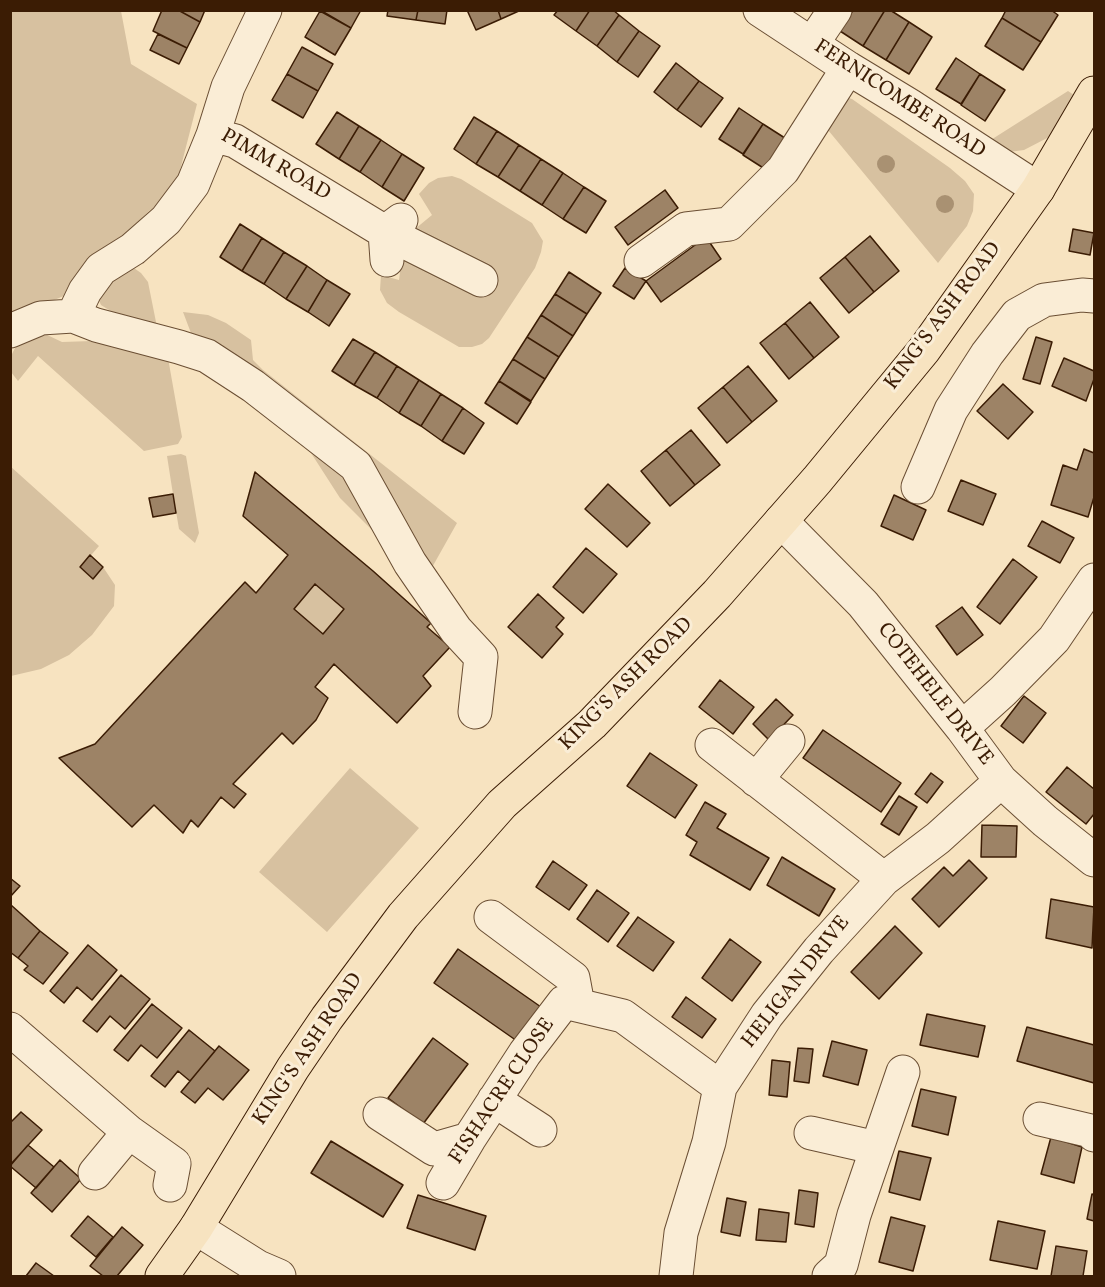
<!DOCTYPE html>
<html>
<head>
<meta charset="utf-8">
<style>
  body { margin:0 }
  #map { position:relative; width:1105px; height:1287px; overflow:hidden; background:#f7e3c0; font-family:Vollkorn,serif }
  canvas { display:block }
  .frame { position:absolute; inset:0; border:12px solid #3b1c04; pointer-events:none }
</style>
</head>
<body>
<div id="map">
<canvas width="1105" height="1287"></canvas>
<div class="frame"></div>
</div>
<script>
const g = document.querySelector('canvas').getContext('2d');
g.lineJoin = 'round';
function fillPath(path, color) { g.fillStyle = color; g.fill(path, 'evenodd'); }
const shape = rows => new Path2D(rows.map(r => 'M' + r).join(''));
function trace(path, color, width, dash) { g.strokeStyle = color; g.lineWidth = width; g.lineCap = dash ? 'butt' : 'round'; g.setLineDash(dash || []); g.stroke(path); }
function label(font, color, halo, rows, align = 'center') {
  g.font = font + ' Vollkorn,serif'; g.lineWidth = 6; g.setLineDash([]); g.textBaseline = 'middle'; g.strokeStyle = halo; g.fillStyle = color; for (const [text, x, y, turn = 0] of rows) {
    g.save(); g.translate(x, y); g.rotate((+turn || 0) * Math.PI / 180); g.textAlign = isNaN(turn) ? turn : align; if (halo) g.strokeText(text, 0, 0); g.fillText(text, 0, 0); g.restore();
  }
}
fillPath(shape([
  [10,11,121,11,131,64,197,104,178,178,162,202,149,211,66,295,10,319],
  [1068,91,1077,97,1051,136,1024,150,1009,152,986,143],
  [841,96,852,99,950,168,965,181,974,194,973,211,967,226,938,263,828,130,827,116],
  [452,176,461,179,532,223,543,241,541,252,535,268,489,338,482,344,472,347,459,347,399,312,387,303,380,290,381,275,399,280,403,249,415,229,432,215,419,194,429,183,438,178],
  [131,266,141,273,148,282,157,327,117,315,101,305,94,290],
  [183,312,208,315,226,323,251,340,253,360,263,370,457,523,430,571,361,464,194,341],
  [43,333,62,342,92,341,168,358,182,437,178,444,144,451,38,356,18,381,11,372,10,358,18,342],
  [302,439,352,485,393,551,340,498],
  [181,454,186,456,199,533,195,543,179,529,172,488,167,456],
  [10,466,99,546,80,568,93,579,103,567,115,585,114,606,92,635,69,655,41,669,11,676],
  [315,584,344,609,323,634,294,609],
  [350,768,419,828,327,932,259,872]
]), '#d7c1a0');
const building = shape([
  [162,10,178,10,200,22,187,48,153,31,162,10],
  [178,10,205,10,200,22,178,10],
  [320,10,361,10,351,28,320,10],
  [388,10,418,10,416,20,387,16,388,10],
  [418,10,447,10,445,24,416,20,418,10],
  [467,10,498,10,501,19,476,30,467,10],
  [498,10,521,10,501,19,498,10],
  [558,10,590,10,576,31,554,15,558,10],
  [590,10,613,10,619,15,597,46,576,31,590,10],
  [853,10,885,10,863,46,840,31,853,10],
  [885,10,890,10,909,22,886,60,863,46,885,10],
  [1006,10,1051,10,1058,15,1041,42,1002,18,1006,10],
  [320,11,351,28,335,55,305,37,320,11],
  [619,15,639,31,617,62,597,46,619,15],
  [1002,18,1041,42,1023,70,985,46,1002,18],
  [909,22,932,37,909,74,886,60,909,22],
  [639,31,660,46,638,77,617,62,639,31],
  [158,34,187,48,179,64,150,50,158,34],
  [302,47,333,64,318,91,287,74,302,47],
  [956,58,980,74,961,104,936,89,956,58],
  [676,63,699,81,677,110,654,92,676,63],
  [287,74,318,91,303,118,272,100,287,74],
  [980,74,1005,90,985,121,961,105,980,74],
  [699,81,723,98,701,127,677,110,699,81],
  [739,108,763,124,743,154,719,139,739,108],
  [337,112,359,126,339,159,316,144,337,112],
  [474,117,497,131,476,164,454,149,474,117],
  [763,124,788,140,768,171,743,155,763,124],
  [359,126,381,140,360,172,339,159,359,126],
  [497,131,519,145,498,177,476,164,497,131],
  [381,140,402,154,382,187,360,172,381,140],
  [519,145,541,159,520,191,498,177,519,145],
  [402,154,424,168,404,201,382,187,402,154],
  [541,159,563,173,542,205,520,191,541,159],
  [563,173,584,187,563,219,542,205,563,173],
  [584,187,606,201,586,233,563,219,584,187],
  [665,190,678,208,628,245,615,227,665,190],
  [240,224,262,238,242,271,220,257,240,224],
  [1073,229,1094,233,1090,255,1069,251,1073,229],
  [870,236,899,271,874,292,845,257,870,236],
  [706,237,721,259,661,302,646,281,706,237],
  [262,238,284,252,264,284,242,271,262,238],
  [284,252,307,266,286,299,264,284,284,252],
  [845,257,874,292,849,313,820,278,845,257],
  [307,266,327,280,308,312,286,299,307,266],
  [625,268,646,281,634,299,613,286,625,268],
  [569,272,601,293,587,314,555,294,569,272],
  [327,280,350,294,329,326,308,312,327,280],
  [555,294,587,314,573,336,541,315,555,294],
  [810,302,839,337,814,358,785,323,810,302],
  [541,315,573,336,559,357,527,337,541,315],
  [785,323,814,358,789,379,760,343,785,323],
  [527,337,559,357,545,379,513,359,527,337],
  [1036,337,1052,342,1040,384,1023,379,1036,337],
  [353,339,375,352,354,385,332,371,353,339],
  [375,352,397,366,377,398,354,385,375,352],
  [1064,358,1094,371,1094,379,1086,401,1052,386,1064,358],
  [513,359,545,379,531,401,499,381,513,359],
  [397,366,419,380,399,413,377,398,397,366],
  [748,366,777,401,752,422,723,387,748,366],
  [419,380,441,394,421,426,399,413,419,380],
  [499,381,531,402,517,424,485,403,499,381],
  [1003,384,1033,412,1008,439,977,411,1003,384],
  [723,387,752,422,727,443,698,408,723,387],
  [441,394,463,408,442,441,421,426,441,394],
  [463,408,484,423,464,454,442,441,463,408],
  [691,430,720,465,695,485,666,450,691,430],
  [1084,449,1094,453,1094,497,1088,517,1051,505,1063,465,1077,470,1084,449],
  [666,450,695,485,670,506,641,471,666,450],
  [255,472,373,571,431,623,427,627,450,647,423,676,431,686,397,723,334,664,315,687,328,698,316,720,293,744,282,733,233,784,246,794,234,808,221,797,198,827,191,820,183,833,154,805,132,827,59,758,95,744,245,582,256,593,288,555,243,516,255,472],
  [315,584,344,609,323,634,294,609,315,584],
  [961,480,996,494,983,525,948,511,961,480],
  [608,484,650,523,627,547,585,509,608,484],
  [173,494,176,513,153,517,149,498,173,494],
  [894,495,926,510,913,540,881,526,894,495],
  [1042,521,1074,538,1060,563,1028,546,1042,521],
  [586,548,617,574,583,613,553,587,586,548],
  [90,555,103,567,93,579,80,567,90,555],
  [1013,559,1037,577,1000,624,977,607,1013,559],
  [538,594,564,618,556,627,563,634,542,658,508,627,538,594],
  [962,607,983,635,957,655,936,626,962,607],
  [720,680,754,707,733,734,699,707,720,680],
  [1024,696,1046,713,1023,743,1001,726,1024,696],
  [776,699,793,715,769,740,753,724,776,699],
  [823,730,901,783,881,812,803,758,823,730],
  [650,753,697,785,675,818,627,786,650,753],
  [1067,767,1094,789,1094,814,1086,824,1046,792,1067,767],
  [931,773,943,782,927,803,915,794,931,773],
  [899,796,917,807,899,835,881,824,899,796],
  [705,802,726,814,717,828,769,858,750,890,690,855,697,842,686,835,705,802],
  [982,825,1017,826,1016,857,981,857,982,825],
  [782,857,835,889,819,916,767,885,782,857],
  [969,860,987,878,939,927,912,899,944,867,953,876,969,860],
  [553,861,587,885,569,910,536,887,553,861],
  [10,878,20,886,10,897,10,878],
  [597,890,629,913,608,942,577,919,597,890],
  [1051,899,1094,907,1092,948,1046,938,1051,899],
  [11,905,40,931,18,958,10,952,11,905],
  [638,917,674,942,653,971,617,946,638,917],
  [895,926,922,953,879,999,851,972,895,926],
  [40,931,68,953,43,984,24,970,28,966,18,958,40,931],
  [730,939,761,962,732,1001,702,978,730,939],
  [88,945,117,970,92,1000,77,987,64,1003,50,991,88,945],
  [458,949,541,1007,517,1041,434,983,458,949],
  [121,975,150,999,125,1029,110,1016,97,1032,83,1021,121,975],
  [686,997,716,1019,702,1038,672,1017,686,997],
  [152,1004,182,1028,157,1058,141,1045,128,1061,114,1050,152,1004],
  [927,1014,985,1026,978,1057,920,1045,927,1014],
  [1027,1027,1094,1045,1094,1083,1017,1061,1027,1027],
  [189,1030,215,1051,190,1081,178,1071,165,1087,151,1076,189,1030],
  [433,1038,468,1064,423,1124,388,1098,433,1038],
  [832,1041,867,1050,858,1085,823,1076,832,1041],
  [219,1046,249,1070,223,1100,208,1088,195,1103,181,1092,219,1046],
  [798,1048,813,1049,809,1083,794,1081,798,1048],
  [772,1060,790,1062,787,1097,769,1095,772,1060],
  [921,1089,956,1097,948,1135,912,1126,921,1089],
  [21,1112,42,1130,10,1165,10,1123,21,1112],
  [1051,1137,1082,1147,1074,1183,1041,1174,1051,1137],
  [331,1141,403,1185,383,1217,311,1173,331,1141],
  [28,1145,54,1167,36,1188,10,1166,28,1145],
  [899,1151,931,1158,920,1200,889,1192,899,1151],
  [60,1160,81,1179,52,1212,31,1193,60,1160],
  [799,1190,818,1193,814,1227,795,1224,799,1190],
  [1092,1194,1094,1195,1094,1221,1087,1219,1092,1194],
  [418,1195,486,1216,475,1250,407,1228,418,1195],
  [727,1198,746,1202,740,1236,721,1232,727,1198],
  [759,1209,789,1213,786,1242,756,1240,759,1209],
  [88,1216,113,1237,96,1257,71,1236,88,1216],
  [891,1217,925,1226,913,1271,879,1262,891,1217],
  [998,1221,1045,1231,1037,1269,990,1260,998,1221],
  [122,1227,143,1245,117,1276,103,1276,90,1266,122,1227],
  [1056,1246,1087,1251,1083,1276,1051,1276,1056,1246],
  [36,1263,54,1276,26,1276,36,1263]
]);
fillPath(building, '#9d8366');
trace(building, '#3b1c04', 1.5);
const minor = shape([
  [265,10,228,87,213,135,235,141,385,232,387,260],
  [760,10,848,68,909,105,1038,189],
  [812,44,835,10],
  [401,220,385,232,481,280],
  [641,261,686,229,729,224,783,170,848,68],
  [73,316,85,291,101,269,133,249,166,220,193,184,213,135],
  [10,331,41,318,73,316,96,325,179,347,207,356,253,386,356,466,410,563,456,630,481,657,475,712],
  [918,487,951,410,987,354,1017,315,1044,300,1082,295,1094,296],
  [781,521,863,604,962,728,1001,781,1045,821,1094,860],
  [962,728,1003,691,1054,639,1094,580],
  [712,745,884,879],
  [756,780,788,741],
  [491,917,573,978,578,1005],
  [10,1029,129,1132,174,1164,170,1185],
  [494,1100,540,1130],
  [380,1114,434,1149,469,1139],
  [1040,1119,1091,1131,1094,1135],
  [811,1133,877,1148],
  [95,1173,129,1132],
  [443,1183,469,1139,525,1053,564,1002,623,1016,720,1087],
  [196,1228,258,1267,279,1276],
  [676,1276,681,1233,709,1142,720,1087,767,1015,819,950,884,879,938,838,1001,781],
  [829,1276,841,1265,854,1215,903,1072]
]);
const highway = shape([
  [162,1276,196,1228,293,1068,327,1018,403,916,502,804,592,724,717,594,817,480,924,350,1038,189,1094,93]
]);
trace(minor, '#6a4e33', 35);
trace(highway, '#3b1c04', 35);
trace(minor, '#faedd6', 33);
trace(highway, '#f7e3c0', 33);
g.fillStyle = '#a99172';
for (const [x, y] of [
  [886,164],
  [945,204]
]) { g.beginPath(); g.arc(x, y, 9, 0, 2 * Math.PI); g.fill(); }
label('21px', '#3b1c04', '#faedd6', [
  ["FERNICOMBE ROAD",899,100,33],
  ["PIMM ROAD",275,166,30],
  ["KING'S ASH ROAD",944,317,-53],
  ["KING'S ASH ROAD",627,685,-45],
  ["COTEHELE DRIVE",934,695,52],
  ["HELIGAN DRIVE",797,983,-52],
  ["KING'S ASH ROAD",309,1050,-56],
  ["FISHACRE CLOSE",503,1092,-56]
]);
</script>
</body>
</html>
